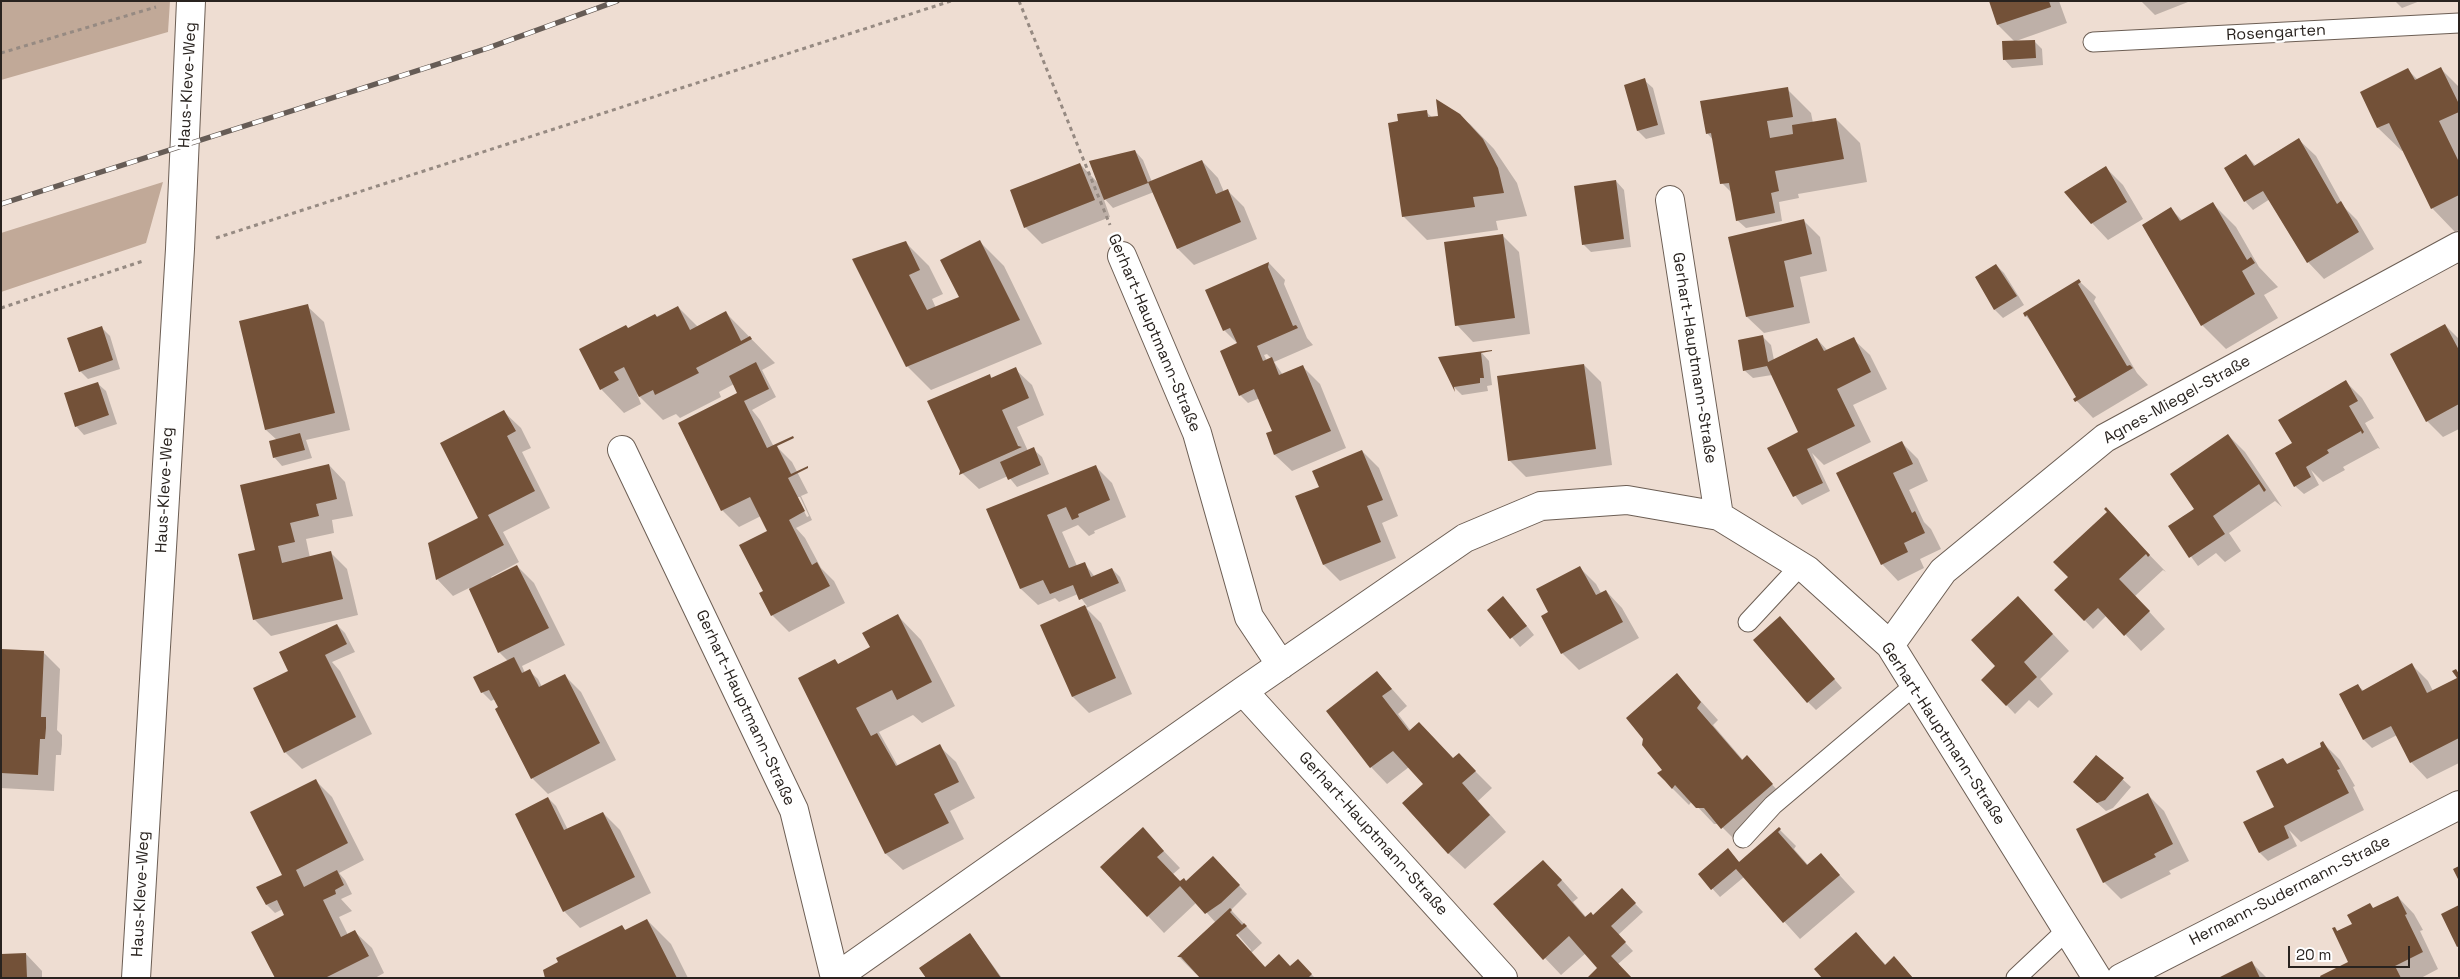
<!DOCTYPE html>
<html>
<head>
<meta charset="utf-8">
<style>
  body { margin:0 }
  #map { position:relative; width:2460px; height:979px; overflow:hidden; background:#eeddd2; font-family:"Space Grotesk",sans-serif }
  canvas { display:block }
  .frame { position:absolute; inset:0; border:2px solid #29231f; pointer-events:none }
  .scale { position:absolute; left:2288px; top:946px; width:122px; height:22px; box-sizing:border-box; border:2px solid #29231f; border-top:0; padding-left:6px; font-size:15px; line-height:18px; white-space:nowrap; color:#29231f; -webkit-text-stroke:4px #fff; paint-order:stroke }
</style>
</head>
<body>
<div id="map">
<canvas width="2460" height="979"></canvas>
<div class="frame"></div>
<div class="scale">20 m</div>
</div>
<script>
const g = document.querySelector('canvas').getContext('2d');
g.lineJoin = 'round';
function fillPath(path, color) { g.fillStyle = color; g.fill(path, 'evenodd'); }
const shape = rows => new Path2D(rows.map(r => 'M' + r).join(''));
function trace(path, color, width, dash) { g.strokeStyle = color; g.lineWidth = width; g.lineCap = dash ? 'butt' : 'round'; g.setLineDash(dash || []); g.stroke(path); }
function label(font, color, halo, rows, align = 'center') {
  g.font = font + ' "Space Grotesk",sans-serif'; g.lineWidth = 5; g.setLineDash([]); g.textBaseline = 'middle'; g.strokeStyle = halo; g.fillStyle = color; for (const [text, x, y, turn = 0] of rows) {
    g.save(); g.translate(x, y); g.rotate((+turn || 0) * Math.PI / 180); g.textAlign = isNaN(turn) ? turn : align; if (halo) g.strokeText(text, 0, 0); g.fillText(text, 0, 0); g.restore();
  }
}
fillPath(shape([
  [1,1,170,1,168,32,1,80],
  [163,182,146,243,1,292,1,233]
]), '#c1a998');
fillPath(shape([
  [1990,1,2059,1,2067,23,2016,41,2034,41,2042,49,2043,65,2012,68,2004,59,2015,42,1998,25],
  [2141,1,2188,1,2188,2,2155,15],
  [2395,1,2420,1,2402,8],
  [2441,69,2459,87,2459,230,2455,232,2432,208,2404,150,2402,151,2378,128,2362,93,2408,70,2418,80],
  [1644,80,1653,88,1665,134,1646,139,1638,131],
  [1787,89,1811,113,1813,123,1836,119,1860,143,1867,182,1798,194,1799,198,1779,202,1782,221,1746,228,1737,220,1733,194,1722,183,1714,141,1707,133],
  [1438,101,1470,124,1494,149,1517,183,1527,216,1496,221,1498,230,1427,240,1403,216,1426,112,1433,118,1439,117],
  [2299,140,2316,156,2344,207,2357,220,2374,249,2324,279,2308,262,2270,199,2253,210,2245,201,2246,155,2256,166],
  [1135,151,1143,160,1152,182,1202,161,1218,178,1224,192,1227,190,1244,207,1257,239,1194,265,1178,249,1154,192,1113,208,1103,197,1110,217,1042,244,1025,227,1080,164,1099,184],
  [2106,168,2123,185,2143,219,2108,240,2092,223],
  [1616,181,1624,190,1631,247,1591,252,1583,244],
  [2212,203,2236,227,2259,267,2278,287,2264,295,2278,318,2226,349,2202,325,2143,225,2171,209,2183,221],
  [1804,221,1820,237,1827,271,1800,277,1810,323,1764,333,1747,317,1730,237],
  [1503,236,1519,252,1530,334,1473,342,1457,325],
  [905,242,929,266,943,294,932,299,936,308,960,298,980,242,1004,266,1042,344,931,390,907,366],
  [1269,263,1285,280,1284,284,1307,338,1313,345,1274,362,1283,375,1303,367,1320,384,1346,448,1292,471,1275,455,1267,434,1274,431,1260,398,1248,403,1240,395,1238,344,1224,330],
  [1267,354,1272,359,1267,361,1264,355],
  [1996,265,2004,273,2024,305,2003,318,1995,310,1977,277],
  [2079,281,2096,297,2094,301,2137,373,2148,385,2093,418,2075,399,2078,397,2035,326,2024,314],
  [307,306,324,322,350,430,306,440,312,458,282,466,274,457,277,440,266,430],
  [678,307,698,327,726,313,775,363,762,370,776,397,752,410,760,420,774,447,776,446,792,462,808,493,801,496,812,520,796,528,805,538,821,568,834,581,845,603,789,632,772,615,761,593,765,591,769,531,761,516,739,527,722,510,742,400,734,384,719,392,721,397,680,418,676,414,663,420,637,394,641,404,624,413,601,389,628,329],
  [797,497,800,497,809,516,807,517],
  [2445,325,2459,339,2459,429,2443,437,2427,421],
  [102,328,110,336,120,369,88,379,80,371],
  [1762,336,1771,345,1774,360,1817,339,1828,351,1853,339,1870,355,1887,389,1853,405,1871,442,1824,465,1812,453,1830,491,1802,505,1784,480,1768,448,1800,433,1772,375,1753,378,1744,370],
  [1481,352,1489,361,1492,385,1487,386,1488,391,1462,395,1453,386],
  [1584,365,1601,382,1612,465,1526,477,1509,460],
  [1015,369,1032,385,1044,415,1017,427,1028,451,1033,449,1042,457,1049,474,1017,487,1008,476,979,489,962,473,989,375,992,378],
  [2346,382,2362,398,2374,418,2365,423,2380,449,2378,448,2343,467,2345,470,2323,482,2311,470,2319,485,2304,494,2295,486,2294,444],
  [97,383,106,391,117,424,84,435,76,426],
  [504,412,521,428,531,448,522,452,550,508,503,532,519,562,491,577,492,579,517,566,534,583,565,645,522,666,525,673,529,671,538,679,542,687,564,675,581,692,616,760,548,794,532,778,495,699,491,701,482,692,508,661,499,652,469,588,453,596,437,579,480,518],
  [2228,435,2245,452,2282,507,2275,501,2229,533,2241,551,2225,562,2216,553,2198,566,2169,527,2195,509],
  [1902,443,1918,459,1928,481,1909,490,1924,522,1931,529,1941,549,1920,559,1924,568,1898,581,1882,564,1838,473],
  [1362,451,1379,468,1398,516,1382,523,1396,558,1340,581,1324,565,1321,487],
  [329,465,345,482,353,516,332,520,334,533,306,539,310,558,331,553,347,569,358,615,271,636,254,619,256,551],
  [1096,467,1112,483,1126,517,1094,531,1095,533,1089,536,1078,525,1062,532,1077,566,1084,563,1095,577,1112,569,1120,577,1126,591,1086,608,1101,623,1132,694,1089,713,1073,697,1042,625,1087,606,1078,594,1059,602,1055,598,1038,605,1021,589,988,510],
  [2108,512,2166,572,2163,570,2135,596,2165,629,2141,651,2107,615,2093,629,2056,590,2070,577],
  [1579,567,1596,584,1601,593,1606,591,1622,608,1639,638,1579,670,1562,653,1542,616,1550,612],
  [1511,606,1534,635,1520,647,1489,610],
  [2034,614,2069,651,2040,679,2053,694,2038,708,2029,700,2015,714,1983,680,1997,666],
  [898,616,921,640,955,706,922,723,913,715,879,732,898,766,939,746,956,762,975,798,950,811,964,839,903,870,886,854,854,788,835,660,839,665,871,648],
  [337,625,345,633,355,652,332,662,340,671,372,734,302,769,285,752,290,671],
  [1788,626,1842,688,1816,710,1808,702],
  [1,651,43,652,60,669,57,730,62,735,62,745,61,755,56,755,54,791,1,788],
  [2412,665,2428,681,2433,691,2458,678,2456,671,2459,673,2459,763,2427,779,2411,762,2397,735,2372,748,2364,740,2341,694,2358,686,2364,691],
  [1377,672,1407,706,1398,714,1411,731,1453,760,1459,755,1492,788,1478,801,1506,832,1465,869,1448,853,1425,784,1409,767,1387,784,1371,767],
  [1677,675,1718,720,1713,725,1743,760,1748,758,1788,802,1739,844,1719,824,1714,824,1692,801,1689,805,1672,788,1664,770],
  [2323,743,2340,760,2355,786,2353,787,2364,810,2301,842,2289,830,2297,846,2268,861,2260,853,2245,822,2277,812,2283,759,2288,765,2323,748],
  [2097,756,2131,787,2113,808,2106,811,2083,790],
  [316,781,332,797,364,860,339,873,345,880,352,894,341,899,352,911,339,917,348,935,355,932,372,948,384,973,375,978,276,978,287,915,283,909,275,913,267,905,258,888,284,877],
  [2148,795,2164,811,2189,861,2169,871,2171,874,2121,899,2104,882],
  [548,798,556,806,568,830,603,813,620,830,651,893,580,928,564,911],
  [1779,829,1796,846,1794,849,1808,865,1821,855,1855,892,1800,939,1744,877,1720,897,1699,874,1728,850,1740,863],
  [1159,846,1180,868,1173,874,1181,883,1221,866,1247,894,1231,910,1262,943,1251,953,1266,968,1290,967,1298,961,1315,978,1201,978,1195,973,1179,957,1216,923,1197,902,1164,933,1102,867],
  [1233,934,1237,934,1251,950,1249,952],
  [1560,878,1578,898,1573,902,1586,917,1593,916,1622,890,1643,912,1618,935,1633,951,1618,964,1599,968,1586,953,1561,975,1495,905],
  [2398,897,2414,914,2423,930,2420,931,2438,969,2421,978,2323,978,2350,963,2335,928,2338,932,2353,925,2374,909],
  [647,920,671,944,688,978,546,978,622,926,626,931],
  [970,934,1002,978,928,978],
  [1856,934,1886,965,1894,958,1913,978,1823,978],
  [26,954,42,971,42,978,1,978],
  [2252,963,2267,978,2221,978]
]), '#0003');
fillPath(shape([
  [1989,1,2049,1,2051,7,1997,25],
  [2035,40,2036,58,2003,60,2002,41],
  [2441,67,2459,104,2459,112,2439,121,2459,162,2459,195,2431,209,2389,123,2377,128,2360,92,2408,68,2415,80],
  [1645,78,1658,125,1637,131,1624,85],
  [1788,87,1793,117,1767,121,1770,138,1793,134,1792,125,1836,118,1844,159,1775,171,1779,191,1771,193,1775,213,1736,221,1729,183,1720,184,1711,133,1706,134,1700,101],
  [1436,99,1460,114,1483,139,1498,168,1504,193,1473,197,1475,207,1402,217,1388,123,1398,121,1397,114,1427,110,1428,117,1438,116],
  [2299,138,2337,204,2341,201,2359,232,2307,263,2263,191,2244,202,2224,168,2246,154,2254,166],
  [1135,150,1148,183,1104,200,1089,161],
  [1202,160,1216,194,1228,189,1241,222,1177,249,1148,182],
  [1080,163,1095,200,1024,228,1010,190],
  [2106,166,2127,202,2091,224,2064,192],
  [1616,180,1624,239,1582,245,1574,186],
  [2213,202,2247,260,2251,257,2255,263,2242,271,2255,294,2201,326,2142,225,2171,207,2180,221],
  [1804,219,1812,254,1784,261,1794,307,1746,317,1728,237],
  [1503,234,1515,318,1455,326,1444,242],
  [980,240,1020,320,906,367,852,259,906,241,920,270,909,275,927,310,959,297,940,260],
  [1269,262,1268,267,1293,326,1296,325,1298,328,1257,346,1263,361,1272,357,1279,375,1303,365,1331,431,1274,455,1266,433,1272,431,1254,389,1239,396,1220,351,1237,343,1230,328,1223,331,1205,290],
  [1996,264,2017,296,1994,310,1975,277],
  [2079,279,2081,282,2078,284,2127,366,2130,365,2133,368,2075,402,2073,399,2076,397,2027,315,2025,317,2023,313],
  [308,304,335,413,265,430,239,321],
  [678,306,690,330,726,311,741,341,750,336,752,339,696,368,699,373,655,395,653,390,639,397,624,367,614,372,619,380,600,390,579,349,626,325,628,328,655,314,657,317],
  [2445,324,2459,350,2459,404,2426,422,2390,354],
  [102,326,113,360,79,372,67,338],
  [1763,335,1768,362,1817,338,1824,351,1854,337,1871,372,1837,389,1855,426,1807,449,1823,483,1793,497,1767,448,1798,432,1767,366,1743,371,1738,340],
  [1492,350,1492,351,1481,353,1484,378,1480,378,1480,383,1454,387,1455,392,1438,357],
  [756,362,769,389,744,401,767,448,793,436,794,438,777,446,791,474,808,466,808,468,788,478,805,511,789,520,812,565,817,562,830,586,771,616,759,593,763,591,739,545,767,531,750,497,721,511,678,423,737,393,729,376],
  [1584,364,1596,449,1508,461,1497,376],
  [1016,367,1029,398,1002,410,1018,446,1022,447,959,475,960,471,927,401,990,374,991,378],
  [2346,380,2358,401,2349,406,2364,432,2362,434,2361,431,2327,450,2329,453,2306,467,2311,477,2294,487,2275,453,2292,443,2278,420],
  [98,382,109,415,75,427,64,393],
  [504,410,516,431,507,436,535,491,488,515,504,545,436,580,428,543,478,518,440,443],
  [300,433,305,450,273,458,269,441],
  [2228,434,2266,490,2264,492,2259,484,2213,516,2225,534,2189,558,2168,526,2194,509,2170,474],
  [1902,441,1913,464,1893,473,1912,513,1915,511,1925,533,1904,543,1908,552,1881,565,1836,473],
  [1034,447,1041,465,1008,480,1000,462],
  [1362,450,1383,500,1367,506,1381,542,1323,565,1295,496,1319,487,1312,471],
  [329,464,337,499,316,504,319,516,290,523,295,542,278,546,282,563,331,551,343,599,253,620,238,554,255,550,240,485],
  [1096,465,1110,500,1078,514,1079,517,1072,520,1066,507,1047,515,1069,568,1085,562,1091,577,1112,568,1119,583,1079,600,1073,585,1050,594,1043,580,1020,589,986,509],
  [2106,507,2150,555,2148,557,2146,554,2119,579,2150,611,2124,636,2098,608,2084,621,2054,590,2068,577,2053,562,2107,512,2104,509],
  [517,565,549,628,498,653,469,589],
  [1580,566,1596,595,1606,590,1623,622,1561,654,1541,616,1548,612,1536,589],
  [1503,596,1527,626,1510,639,1487,610],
  [2018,596,2053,634,2024,662,2037,677,2006,706,1981,680,1995,666,1971,640],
  [1085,605,1116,678,1072,697,1040,625],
  [898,614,932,682,897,700,892,690,856,708,871,736,877,733,896,766,940,744,959,782,934,794,949,823,885,854,798,678,835,659,838,664,870,647,862,633],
  [1780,616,1835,679,1807,703,1753,640],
  [337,624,347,644,325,655,356,717,284,753,253,688,288,671,279,652],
  [1,649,44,651,41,717,46,717,46,728,45,739,40,739,38,775,1,773],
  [514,657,522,673,530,669,539,687,565,674,600,743,531,779,495,709,498,707,489,690,481,693,473,677],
  [2412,663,2427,693,2457,678,2452,671,2456,669,2459,674,2459,738,2410,763,2391,726,2363,740,2339,694,2358,684,2362,691],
  [1377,671,1392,689,1382,696,1409,731,1419,722,1453,758,1459,753,1476,771,1462,783,1490,815,1448,854,1402,803,1423,784,1393,751,1370,768,1326,711],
  [1677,673,1701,702,1697,708,1742,760,1747,755,1773,784,1721,829,1704,808,1696,808,1675,785,1672,789,1665,781,1657,773,1662,770,1642,745,1643,739,1626,718],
  [2323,741,2340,769,2337,770,2349,793,2284,826,2289,838,2259,853,2243,822,2274,807,2256,771,2283,758,2287,764,2321,747,2320,743],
  [2096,755,2124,778,2105,800,2097,803,2073,782],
  [316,779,348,843,296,870,304,887,337,870,344,885,335,890,336,894,323,900,341,937,355,930,369,956,325,978,275,978,251,932,284,915,277,900,266,905,256,887,282,875,250,812],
  [2148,793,2173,844,2154,854,2156,857,2103,883,2076,829],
  [548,797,564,830,603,812,635,877,563,912,515,814],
  [1143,827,1164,851,1157,857,1180,881,1184,878,1186,881,1213,856,1240,885,1221,903,1205,914,1180,886,1147,917,1100,867],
  [1779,827,1781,829,1778,832,1807,865,1821,853,1840,875,1783,923,1736,869,1711,890,1698,874,1728,848,1739,862],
  [1543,860,1562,880,1557,885,1585,917,1591,912,1593,915,1622,888,1636,903,1611,926,1626,942,1611,956,1632,978,1587,978,1597,968,1569,936,1543,960,1493,904],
  [2459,866,2459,881,2453,869],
  [2398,896,2407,914,2405,915,2423,952,2395,966,2401,978,2321,978,2320,976,2348,962,2332,928,2335,927,2337,931,2352,924,2347,915,2370,903,2373,908],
  [2459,905,2459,946,2457,947,2441,914],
  [1230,908,1232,910,1230,912,1242,925,1244,923,1247,926,1236,935,1265,967,1279,954,1290,966,1298,959,1312,974,1308,978,1200,978,1181,957,1177,957],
  [647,919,677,978,545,978,543,970,558,962,556,958,622,925,625,930],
  [1856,932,1885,965,1894,956,1913,978,1822,978,1814,969],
  [970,933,1001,978,926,978,919,968],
  [26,953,27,978,1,978,1,954],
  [2252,961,2260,978,2218,978]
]), '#735138');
const service = shape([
  [2093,42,2459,23],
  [1748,622,1800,566],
  [1743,838,1773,805,1915,685],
  [2016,978,2067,930]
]);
const minor = shape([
  [1670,200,1719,516],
  [1122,256,1197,433,1249,617,1281,665],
  [622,450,794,810,835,978],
  [1890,645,1943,571,2105,438,2459,246],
  [1243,691,1503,978],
  [136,978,180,249,191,1],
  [835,978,1243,691,1465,538,1541,506,1627,500,1719,516,1807,570,1890,645,2097,978],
  [2121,978,2459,805]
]);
trace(service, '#6c5e54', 21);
trace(minor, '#6c5e54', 30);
trace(shape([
  [1019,1,1110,225],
  [1,53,156,7],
  [216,238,951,1],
  [1,308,143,261]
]), '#968a82', 3, [4, 4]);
trace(service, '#fff', 19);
trace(minor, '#fff', 28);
const rail = shape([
  [1,204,488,48,617,1]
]);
trace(rail, '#665c56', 5.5);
trace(rail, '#fff', 4, [11]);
label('16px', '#29231f', '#fff', [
  ["Rosengarten",2276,33,-3],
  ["Haus-Kleve-Weg",188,85,-87],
  ["Gerhart-Hauptmann-Straße",1154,333,67],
  ["Gerhart-Hauptmann-Straße",1694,358,81],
  ["Agnes-Miegel-Straße",2177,400,-29],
  ["Haus-Kleve-Weg",165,490,-87],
  ["Gerhart-Hauptmann-Straße",745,708,65],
  ["Gerhart-Hauptmann-Straße",1943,734,57],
  ["Gerhart-Hauptmann-Straße",1373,834,48],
  ["Hermann-Sudermann-Straße",2290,891,-27],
  ["Haus-Kleve-Weg",141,894,-87]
]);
</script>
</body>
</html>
